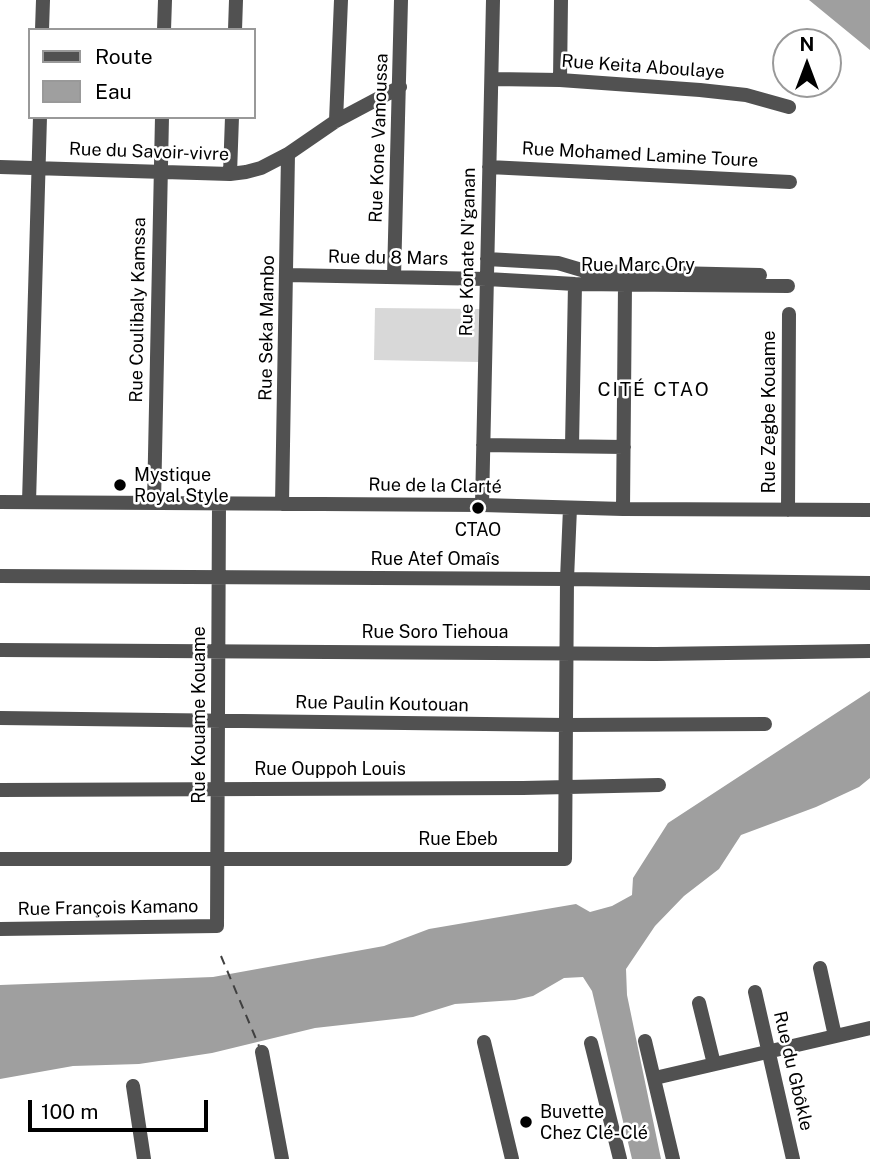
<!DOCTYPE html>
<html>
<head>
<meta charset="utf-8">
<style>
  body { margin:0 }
  #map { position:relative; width:870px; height:1159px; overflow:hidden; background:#fff; font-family:"Public Sans",sans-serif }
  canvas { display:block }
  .legend { position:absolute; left:28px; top:28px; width:228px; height:91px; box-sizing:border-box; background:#fff; border:2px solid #999; margin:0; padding:9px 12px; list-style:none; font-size:21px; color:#000 }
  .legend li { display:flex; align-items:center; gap:14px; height:35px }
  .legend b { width:35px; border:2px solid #999 }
  .north { position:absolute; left:772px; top:28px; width:70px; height:70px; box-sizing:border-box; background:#fff; border:2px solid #999; border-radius:50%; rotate:0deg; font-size:19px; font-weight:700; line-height:28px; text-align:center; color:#000 }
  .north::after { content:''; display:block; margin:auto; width:24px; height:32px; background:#000; clip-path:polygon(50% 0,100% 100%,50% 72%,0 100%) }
  .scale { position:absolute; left:28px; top:1100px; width:180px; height:32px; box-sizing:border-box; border:4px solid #000; border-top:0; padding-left:9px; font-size:21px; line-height:24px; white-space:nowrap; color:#000; -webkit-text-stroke:5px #fff; paint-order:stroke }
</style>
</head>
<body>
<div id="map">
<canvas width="870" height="1159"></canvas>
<ul class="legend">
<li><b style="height:9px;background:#515151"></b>Route</li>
<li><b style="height:19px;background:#9f9f9f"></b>Eau</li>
</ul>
<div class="north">N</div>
<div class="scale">100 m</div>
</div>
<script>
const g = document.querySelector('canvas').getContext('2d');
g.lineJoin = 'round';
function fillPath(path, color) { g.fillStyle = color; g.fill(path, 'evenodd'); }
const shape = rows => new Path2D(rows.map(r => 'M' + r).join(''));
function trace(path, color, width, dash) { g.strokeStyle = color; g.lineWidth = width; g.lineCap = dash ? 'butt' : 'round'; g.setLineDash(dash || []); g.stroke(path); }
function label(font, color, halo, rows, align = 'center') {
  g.font = font + ' "Public Sans",sans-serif'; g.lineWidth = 5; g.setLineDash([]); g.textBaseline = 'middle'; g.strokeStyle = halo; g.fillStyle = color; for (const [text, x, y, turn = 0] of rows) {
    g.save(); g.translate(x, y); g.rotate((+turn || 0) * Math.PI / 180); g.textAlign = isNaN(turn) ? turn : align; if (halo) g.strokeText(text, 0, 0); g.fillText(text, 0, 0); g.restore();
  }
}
fillPath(shape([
  [375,308,480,309,479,362,374,360]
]), '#d8d8d8');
fillPath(shape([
  [809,0,870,0,870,50],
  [870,691,870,778,859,787,816,807,741,835,719,869,684,896,655,926,626,969,627,995,661,1159,632,1159,592,991,583,977,564,978,533,996,515,1000,455,1004,413,1017,315,1028,212,1053,139,1064,73,1066,0,1079,0,985,213,977,384,946,429,929,576,904,590,912,612,906,632,895,633,878,668,823]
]), '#9f9f9f');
trace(shape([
  [221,956,259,1046]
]), '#404040', 2, [9, 7]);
trace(shape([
  [42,30,43,0],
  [164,30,165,0],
  [235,30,236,0],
  [493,79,560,80,700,90,746,95,789,107],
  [560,80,561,0],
  [336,121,341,0],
  [0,167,230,174,246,172,261,168,288,154,336,121,400,87],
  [489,167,790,182],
  [230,174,232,117],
  [487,259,558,263,585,271,760,275],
  [287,275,487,279,575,284,788,286],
  [394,277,401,0],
  [483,445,624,447],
  [572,446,575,284],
  [0,502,482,505,623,509,870,510],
  [29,502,40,117],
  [154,503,162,117],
  [282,504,288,154],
  [482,505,493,0],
  [623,509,625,284],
  [788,510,789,314],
  [0,576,567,579,870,583],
  [0,650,656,654,870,651],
  [0,718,566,725,765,724],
  [0,790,523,788,659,785],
  [0,859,565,859,567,579,570,508],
  [0,929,217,926,219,503],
  [820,968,835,1036],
  [755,992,793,1159],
  [699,1003,714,1064],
  [645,1041,673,1159],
  [484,1042,512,1159],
  [591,1043,620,1159],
  [262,1052,282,1159],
  [655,1078,870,1028],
  [133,1086,144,1159]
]), '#515151', 14);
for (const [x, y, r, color] of [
  [120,485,7,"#000"],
  [478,508,7,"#000"],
  [526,1122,7,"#000"]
]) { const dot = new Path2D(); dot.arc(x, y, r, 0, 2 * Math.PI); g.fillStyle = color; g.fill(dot); trace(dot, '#fff', 2.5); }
label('18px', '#000', '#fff', [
  ["Rue Keita Aboulaye",643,67,4],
  ["Rue Kone Vamoussa",379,138,-88],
  ["Rue du Savoir-vivre",149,152,2],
  ["Rue Mohamed Lamine Toure",640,155,3],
  ["Rue Konate N'ganan",468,252,-89],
  ["Rue du 8 Mars",388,258,1],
  ["Rue Marc Ory",638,265],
  ["Rue Coulibaly Kamssa",138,310,-89],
  ["Rue Seka Mambo",267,328,-89],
  ["Rue Zegbe Kouame",769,412,-90],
  ["Rue de la Clarté",435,486,1],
  ["Rue Atef Omaîs",435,559],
  ["Rue Soro Tiehoua",435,632],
  ["Rue Paulin Koutouan",382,704,1],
  ["Rue Kouame Kouame",199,715,-90],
  ["Rue Ouppoh Louis",330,769],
  ["Rue Ebeb",458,839],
  ["Rue François Kamano",108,908,-1],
  ["Rue du Gbôkle",793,1071,77]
]);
label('18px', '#000', '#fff', [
  ["Mystique",134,475],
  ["Royal Style",134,496],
  ["CTAO",478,530,"center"],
  ["Buvette",540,1112],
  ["Chez Clé-Clé",540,1133]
], 'left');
g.letterSpacing = '2px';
label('19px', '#000', '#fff', [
  ["CITÉ CTAO",654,390]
]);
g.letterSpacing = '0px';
</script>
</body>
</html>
